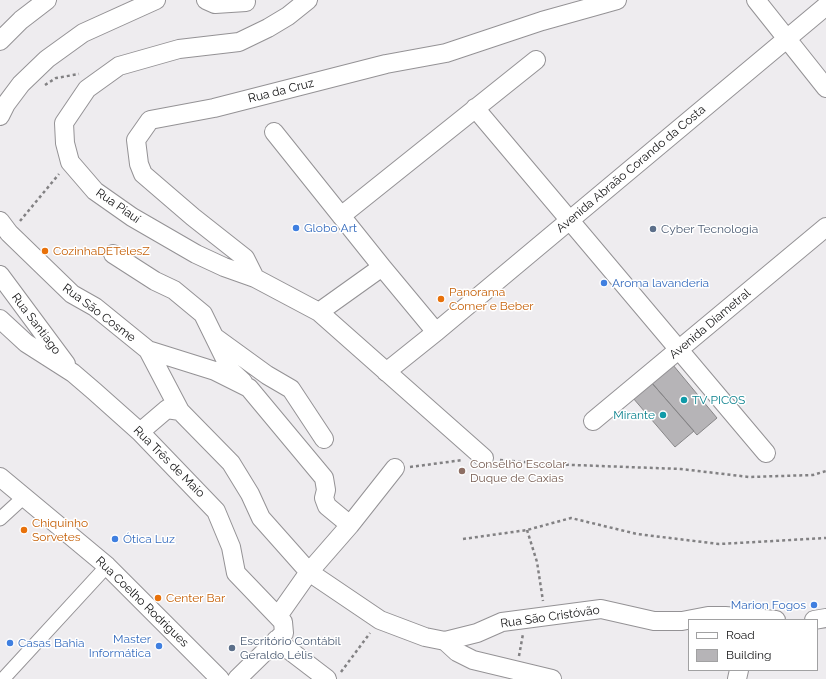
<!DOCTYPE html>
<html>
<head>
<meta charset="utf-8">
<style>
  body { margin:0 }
  #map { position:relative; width:826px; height:679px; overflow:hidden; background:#eeecef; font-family:Raleway,sans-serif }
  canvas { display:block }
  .legend { position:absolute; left:688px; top:619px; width:130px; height:52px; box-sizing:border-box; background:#fff; border:1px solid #a1a1a2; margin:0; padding:5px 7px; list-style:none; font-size:12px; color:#151516 }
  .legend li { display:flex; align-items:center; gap:8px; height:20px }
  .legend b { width:20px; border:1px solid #a1a1a2 }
</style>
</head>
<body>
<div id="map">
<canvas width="826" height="679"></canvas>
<ul class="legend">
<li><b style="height:5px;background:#fff"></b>Road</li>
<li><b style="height:11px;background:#b6b4b7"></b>Building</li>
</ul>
</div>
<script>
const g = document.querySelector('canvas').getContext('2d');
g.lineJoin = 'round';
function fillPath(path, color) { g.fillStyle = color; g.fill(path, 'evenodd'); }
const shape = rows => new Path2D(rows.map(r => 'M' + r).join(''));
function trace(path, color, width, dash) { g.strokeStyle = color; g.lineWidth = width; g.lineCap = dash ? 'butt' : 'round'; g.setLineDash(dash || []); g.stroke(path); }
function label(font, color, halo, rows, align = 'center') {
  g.font = font + ' Raleway,sans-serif'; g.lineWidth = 3; g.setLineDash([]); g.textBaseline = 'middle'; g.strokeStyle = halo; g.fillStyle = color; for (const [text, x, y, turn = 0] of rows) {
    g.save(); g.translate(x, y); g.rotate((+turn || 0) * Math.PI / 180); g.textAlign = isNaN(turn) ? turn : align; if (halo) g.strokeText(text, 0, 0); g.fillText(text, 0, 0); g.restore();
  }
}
const building = shape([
  [673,365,717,418,697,435,651,382,673,365],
  [651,382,694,431,675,447,633,398,651,382]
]);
fillPath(building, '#b6b4b7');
trace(building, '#868587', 1);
const pedestrian = shape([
  [0,519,24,497],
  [3,679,107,566]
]);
const minor = shape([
  [206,0,215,4,246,2],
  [308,0,288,16,268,28,239,42,179,49,119,66,87,89,64,123,65,143,70,162,95,191,132,217,196,254,224,267,255,278,319,312,484,458],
  [756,0,826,88],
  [0,41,21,20,47,0],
  [475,108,766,453],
  [0,116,6,104,21,84,47,59,83,33,156,0],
  [274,132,382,267,436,332],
  [341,216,536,60],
  [0,221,9,233,72,294,95,307,148,350,180,411,231,463,250,494,261,518,309,572,380,620,425,637,445,641,457,652,473,660,552,679],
  [113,254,155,281,174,290,203,314,231,371,243,382],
  [0,275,66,364],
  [255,278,245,258,193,217,143,174,139,164,136,140,150,120,214,108,386,64,446,53,542,21,617,0],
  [319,312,382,267],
  [0,319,26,343,73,373,94,391,140,432,216,511,231,547,236,573,283,622,284,633,237,679],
  [216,338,267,375,291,389,324,439],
  [148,350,215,371,249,388,324,478,326,490,324,498,327,506,350,525],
  [386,372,436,332,826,6],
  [593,421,826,227],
  [140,432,167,409,180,411],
  [0,477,107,566,220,679],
  [278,616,309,572,350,525,395,468],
  [814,620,826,618],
  [276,640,327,679],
  [445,641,477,633,502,622,601,609,654,621,682,621,708,616,725,616,776,620],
  [737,679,739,670]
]);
trace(pedestrian, '#949295', 15);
trace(minor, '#949295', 20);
trace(shape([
  [45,85,56,78,79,74],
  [20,221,59,174],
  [500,460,547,464,681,469,749,477,813,475,826,471],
  [410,467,463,460],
  [527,530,537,562,543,601],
  [463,539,527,530,571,518,637,534,719,544,826,538],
  [519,656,523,634],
  [341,672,370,633]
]), '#828183', 2.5, [3, 3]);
trace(pedestrian, '#fff', 13);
trace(minor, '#fff', 18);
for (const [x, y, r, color] of [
  [296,228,4,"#3f7fe0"],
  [653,229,4,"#5c6f8a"],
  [45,251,4,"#e8710a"],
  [604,283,4,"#3f7fe0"],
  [441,299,4,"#e8710a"],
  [684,400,4,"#0f9aa8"],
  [663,415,4,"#0f9aa8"],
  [462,471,4,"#8d6e63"],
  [24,530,4,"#e8710a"],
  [115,539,4,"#3f7fe0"],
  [158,598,4,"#e8710a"],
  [814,605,4,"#3f7fe0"],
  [10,643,4,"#3f7fe0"],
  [159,646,4,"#3f7fe0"],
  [232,648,4,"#5c6f8a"]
]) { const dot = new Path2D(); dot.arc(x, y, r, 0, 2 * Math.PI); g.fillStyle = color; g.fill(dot); trace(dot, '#fff', 1.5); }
label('12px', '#151516', '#fff', [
  ["Rua da Cruz",281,91,-14],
  ["Avenida Abraão Corando da Costa",631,169,-40],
  ["Rua Piauí",118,206,35],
  ["Rua São Cosme",99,313,37],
  ["Rua Santiago",36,324,53],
  ["Avenida Diametral",710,324,-40],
  ["Rua Três de Maio",169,462,45],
  ["Rua Coelho Rodrigues",142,602,44],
  ["Rua São Cristóvão",550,617,-8]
]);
label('12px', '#366cbe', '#fff', [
  ["Globo Art",304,228],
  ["Aroma lavanderia",612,283],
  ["Ótica Luz",123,539],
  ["Marion Fogos",806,605,"right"],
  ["Master",151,639,"right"],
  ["Informática",151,653,"right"],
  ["Casas Bahia",18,643]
], 'left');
label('12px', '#4e5e75', '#fff', [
  ["Cyber Tecnologia",661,229],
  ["Escritório Contábil",240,641],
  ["Geraldo Lélis",240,655]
], 'left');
label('12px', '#c56008', '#fff', [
  ["CozinhaDETelesZ",53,251],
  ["Panorama",449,292],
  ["Comer e Beber",449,306],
  ["Chiquinho",32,523],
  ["Sorvetes",32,537],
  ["Center Bar",166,598]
], 'left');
label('12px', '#0d838f', '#fff', [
  ["TV PICOS",692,400],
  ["Mirante",655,415,"right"]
], 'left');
label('12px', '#785e54', '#fff', [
  ["Conselho Escolar",470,464],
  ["Duque de Caxias",470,478]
], 'left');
</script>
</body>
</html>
